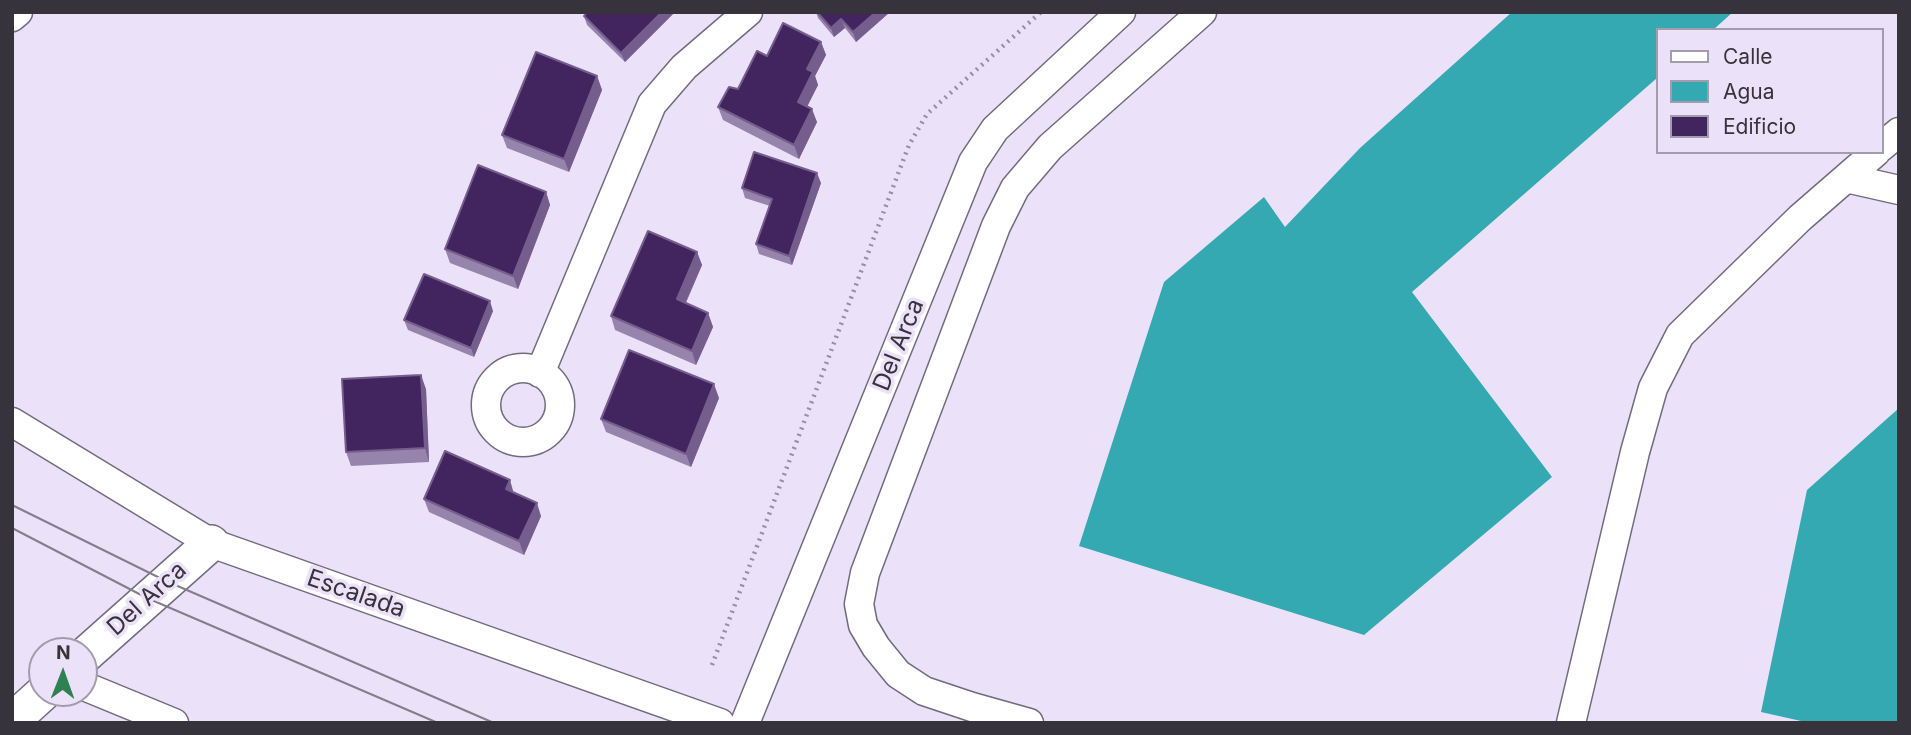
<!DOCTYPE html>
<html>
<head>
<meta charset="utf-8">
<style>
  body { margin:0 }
  #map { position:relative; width:1911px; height:735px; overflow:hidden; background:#ebe2f9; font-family:Inter,sans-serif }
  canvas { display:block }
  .frame { position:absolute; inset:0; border:14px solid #37333c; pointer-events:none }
  .legend { position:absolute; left:1656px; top:28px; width:228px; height:126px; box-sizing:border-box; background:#ebe2f9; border:2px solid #a39cad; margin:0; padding:9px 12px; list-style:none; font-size:21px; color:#37333c }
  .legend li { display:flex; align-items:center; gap:14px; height:35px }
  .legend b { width:35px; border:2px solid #a39cad }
  .north { position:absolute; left:28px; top:637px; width:70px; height:70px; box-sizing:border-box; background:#ebe2f9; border:2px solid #a39cad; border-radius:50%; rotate:1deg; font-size:19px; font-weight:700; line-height:28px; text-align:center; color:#37333c }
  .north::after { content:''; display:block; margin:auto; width:24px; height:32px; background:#2f8152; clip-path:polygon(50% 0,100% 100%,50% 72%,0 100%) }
</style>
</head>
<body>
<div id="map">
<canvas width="1911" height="735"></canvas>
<div class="frame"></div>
<ul class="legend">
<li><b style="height:9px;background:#fff"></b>Calle</li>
<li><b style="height:19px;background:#35a9b1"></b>Agua</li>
<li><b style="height:19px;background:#42255f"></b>Edificio</li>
</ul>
<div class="north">N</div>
</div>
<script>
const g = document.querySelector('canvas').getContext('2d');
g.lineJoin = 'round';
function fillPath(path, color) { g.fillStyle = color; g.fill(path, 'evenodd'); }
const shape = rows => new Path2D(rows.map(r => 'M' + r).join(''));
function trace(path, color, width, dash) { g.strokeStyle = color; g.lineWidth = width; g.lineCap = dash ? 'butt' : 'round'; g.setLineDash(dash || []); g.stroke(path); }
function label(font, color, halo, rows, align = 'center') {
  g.font = font + ' Inter,sans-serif'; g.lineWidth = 7; g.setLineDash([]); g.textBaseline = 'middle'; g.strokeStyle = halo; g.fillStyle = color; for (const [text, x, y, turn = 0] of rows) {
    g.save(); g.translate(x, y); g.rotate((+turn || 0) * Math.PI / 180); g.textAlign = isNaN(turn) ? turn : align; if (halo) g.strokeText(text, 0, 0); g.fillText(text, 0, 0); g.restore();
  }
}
fillPath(shape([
  [1512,12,1733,12,1713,30,1657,30,1657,78,1412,292,1552,477,1364,635,1079,546,1164,282,1264,197,1285,227,1360,148],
  [1899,408,1899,723,1810,723,1761,712,1807,490]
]), '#35a9b1');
const minor = shape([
  [12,17,18,12],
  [1881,147,1899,132],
  [1846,178,1899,190],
  '486 405a37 37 0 1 1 74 0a37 37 0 1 1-74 0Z',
  [540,373,652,104,684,67,748,12],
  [12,422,211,543,720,723],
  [84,686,174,723],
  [745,723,973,162,995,129,1121,12],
  [1029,723,972,707,924,691,898,674,876,647,863,625,859,604,865,573,996,226,1015,188,1050,147,1202,12],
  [1571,723,1635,452,1653,388,1680,335,1800,218,1876,152]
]);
const tertiary = shape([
  [84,656,211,543],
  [12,721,43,693]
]);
trace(minor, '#736a7e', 31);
trace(tertiary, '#736a7e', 38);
trace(shape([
  [712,665,909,145,927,114,1041,12]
]), '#968fa0', 4.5, [2, 5]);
trace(minor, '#fff', 28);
trace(tertiary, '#fff', 35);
trace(shape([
  [12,505,166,581,494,723],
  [12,528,147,598,438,723]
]), '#837d8c', 2);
fillPath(shape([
  [587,12,675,12,625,62,587,25,584,16],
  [816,12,890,12,856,42,845,28,834,37,818,18],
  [821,42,826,55,815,76,818,85,807,106,817,122,799,159,723,120,718,107,738,89,767,56],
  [597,76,602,90,569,172,507,148,502,135],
  [821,183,792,265,759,254,756,244,770,206,745,198,742,188],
  [546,192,550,205,518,289,450,263,445,249],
  [697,252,702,265,686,303,708,313,713,327,696,365,615,330,611,316],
  [493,311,474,357,408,330,404,320],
  [426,389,429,462,351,466,346,452],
  [719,398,691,467,606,432,601,419],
  [514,493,541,516,524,555,429,512,424,499]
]), '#9684ac');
fillPath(shape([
  [662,12,675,12,625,62,621,53],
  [876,12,890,12,856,42,853,32],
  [841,19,845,28,834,37,831,28],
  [821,42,826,55,815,76,818,85,803,115,798,102,807,69],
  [597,76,602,90,569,172,564,159],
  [812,109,817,122,799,159,794,145],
  [817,173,821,183,792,265,789,256],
  [546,192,550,205,518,289,513,276],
  [697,252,702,265,681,313,677,299],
  [490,301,493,311,474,357,471,348],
  [708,313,713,327,696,365,692,351],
  [421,375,426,389,429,462,425,448],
  [714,384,719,398,691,467,686,454],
  [510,480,514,494,506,489],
  [537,503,541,516,524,555,519,541]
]), '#755e8d');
const building = shape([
  [587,12,662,12,621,53,584,16,587,12],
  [817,12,876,12,853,32,841,19,831,28,817,12],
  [783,23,821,42,807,69,813,72,798,102,812,109,794,145,718,107,729,87,738,89,757,51,767,56,783,23],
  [536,52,597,76,564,159,502,135,536,52],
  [754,152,817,173,789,256,756,244,772,199,742,188,754,152],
  [478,165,546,192,513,276,445,249,478,165],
  [648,231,697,252,677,299,708,313,692,351,611,316,648,231],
  [424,274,490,301,471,348,404,320,424,274],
  [629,350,714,384,686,454,601,419,629,350],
  [421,375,425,448,346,452,342,379,421,375],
  [445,451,510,480,506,489,537,503,519,541,424,499,445,451]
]);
fillPath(building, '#42255f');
trace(building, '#755e8d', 2);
label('24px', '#37333c', '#ebe2f9', [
  ["Del Arca",899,345,-68],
  ["Escalada",356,594,19],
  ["Del Arca",147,599,-42]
]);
</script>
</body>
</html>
